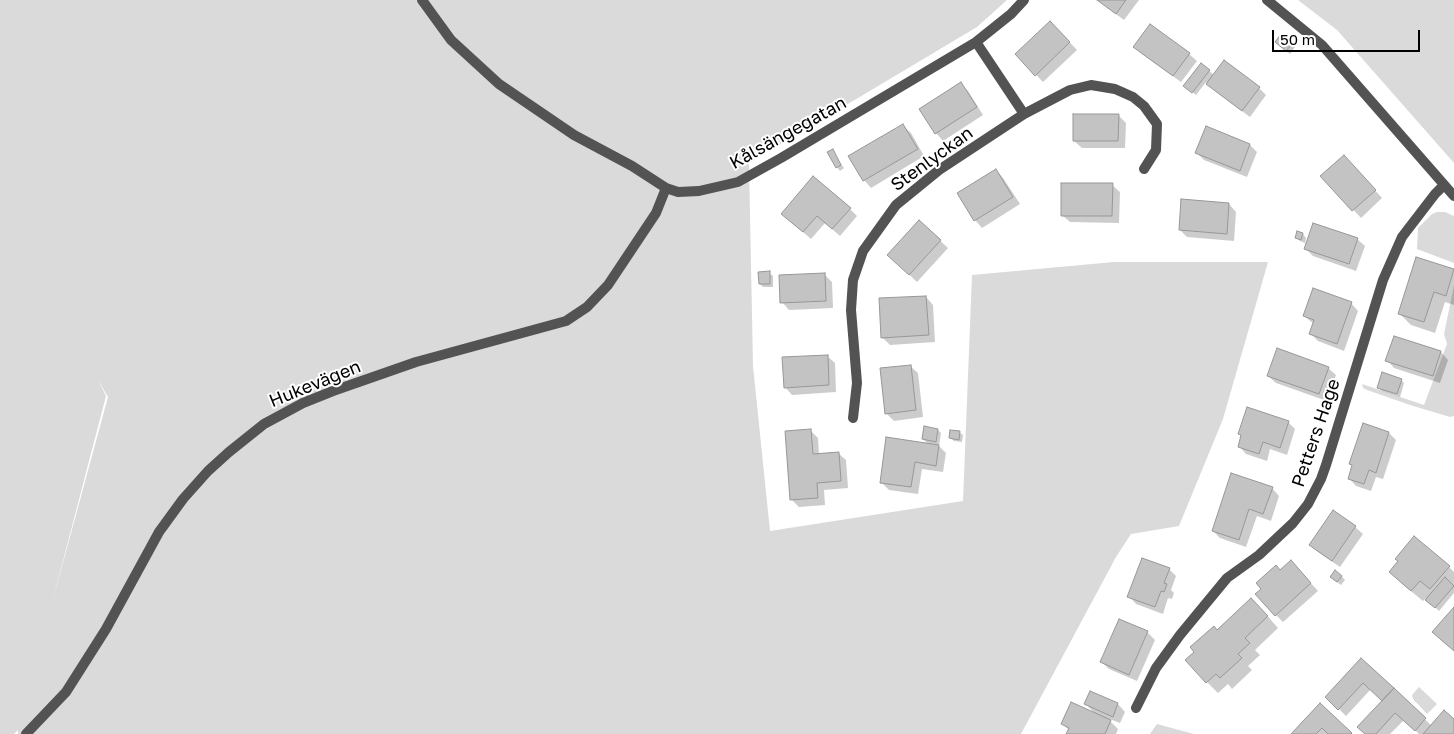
<!DOCTYPE html>
<html>
<head>
<meta charset="utf-8">
<style>
  body { margin:0 }
  #map { position:relative; width:1454px; height:734px; overflow:hidden; background:#fff; font-family:"Golos Text",sans-serif }
  canvas { display:block }
  .scale { position:absolute; left:1272px; top:30px; width:148px; height:22px; box-sizing:border-box; border:2px solid #000; border-top:0; padding-left:6px; font-size:15px; line-height:18px; white-space:nowrap; color:#000; -webkit-text-stroke:4px #fff; paint-order:stroke }
</style>
</head>
<body>
<div id="map">
<canvas width="1454" height="734"></canvas>
<div class="scale">50 m</div>
</div>
<script>
const g = document.querySelector('canvas').getContext('2d');
g.lineJoin = 'round';
function fillPath(path, color) { g.fillStyle = color; g.fill(path, 'evenodd'); }
const shape = rows => new Path2D(rows.map(r => 'M' + r).join(''));
function trace(path, color, width, dash) { g.strokeStyle = color; g.lineWidth = width; g.lineCap = dash ? 'butt' : 'round'; g.setLineDash(dash || []); g.stroke(path); }
function label(font, color, halo, rows, align = 'center') {
  g.font = font + ' "Golos Text",sans-serif'; g.lineWidth = 4; g.setLineDash([]); g.textBaseline = 'middle'; g.strokeStyle = halo; g.fillStyle = color; for (const [text, x, y, turn = 0] of rows) {
    g.save(); g.translate(x, y); g.rotate((+turn || 0) * Math.PI / 180); g.textAlign = isNaN(turn) ? turn : align; if (halo) g.strokeText(text, 0, 0); g.fillText(text, 0, 0); g.restore();
  }
}
fillPath(shape([
  [0,0,1007,0,977,27,749,163,753,366,770,531,963,501,972,275,1114,262,1268,262,1223,419,1179,526,1131,534,1116,557,1021,734,18,734,18,730,14,734,0,734],
  [98,380,108,397,52,603,106,396],
  [1298,0,1454,0,1454,163,1337,30],
  [1437,212,1445,212,1454,216,1454,263,1417,249,1418,228,1432,214],
  [1454,285,1454,416,1450,417,1410,405,1367,390,1363,388,1362,384,1424,405,1447,344,1444,334],
  [1419,687,1437,704,1427,714,1413,699,1412,695],
  [1157,724,1194,734,1150,734]
]), '#dadada');
fillPath(shape([
  [1097,0,1139,0,1124,20],
  [1058,30,1077,50,1043,82,1016,54],
  [1292,44,1295,47,1290,54,1280,45],
  [1135,47,1189,54,1197,61,1181,82,1142,54],
  [1202,65,1214,75,1259,88,1266,95,1250,117,1215,91,1206,82,1196,95,1188,89],
  [961,84,968,91,983,115,943,141,936,133],
  [1118,115,1126,123,1125,148,1082,148,1074,141],
  [903,126,911,133,924,156,871,188,864,180],
  [1207,128,1250,145,1257,152,1247,177,1204,160,1197,153],
  [832,151,844,168,840,171,837,167],
  [1351,164,1382,198,1361,218,1322,176],
  [996,170,1003,178,1020,204,982,228,975,220],
  [1112,185,1120,192,1119,223,1070,222,1062,215],
  [1229,204,1236,212,1234,241,1187,237,1180,230],
  [850,209,857,216,840,236,825,223,811,239,790,221],
  [919,221,948,248,917,282,896,262],
  [1303,234,1306,238,1305,243,1300,241,1297,238],
  [1357,239,1365,246,1356,271,1313,256,1306,249],
  [1417,259,1454,270,1454,305,1445,302,1435,333,1411,325,1400,314],
  [769,273,773,276,773,287,763,287,760,284],
  [825,275,832,282,833,308,789,310,782,302],
  [926,297,933,305,935,342,890,345,882,337],
  [1351,303,1358,311,1344,351,1318,341,1311,334,1314,324,1304,316],
  [1394,337,1441,352,1448,360,1440,383,1394,368,1387,360],
  [827,356,835,363,836,392,792,395,785,387],
  [910,366,918,373,923,417,894,421,887,414],
  [1328,368,1336,375,1327,401,1276,383,1268,376],
  [1401,380,1404,383,1400,397,1382,391,1378,388],
  [1288,422,1295,429,1287,455,1270,449,1267,461,1246,454,1239,446,1242,437,1239,434],
  [810,430,818,438,819,455,838,453,846,460,848,488,824,490,825,505,799,507,792,500],
  [938,430,941,433,939,446,946,453,943,472,922,469,918,494,889,490,881,482,929,445,923,439],
  [959,432,963,435,962,442,954,441,950,438],
  [1389,433,1396,440,1383,479,1376,477,1371,491,1356,486,1349,478,1353,466,1350,464],
  [1272,488,1279,496,1271,521,1257,516,1246,547,1220,538,1213,531],
  [1334,511,1355,527,1363,534,1340,567,1318,552,1310,544],
  [1399,561,1449,567,1454,572,1454,593,1439,611,1426,598,1423,601,1401,583],
  [1169,569,1176,576,1171,590,1174,593,1172,599,1168,598,1163,614,1136,604,1129,596],
  [1298,569,1318,591,1283,622,1276,615,1281,572],
  [1341,576,1345,580,1341,585,1334,580],
  [1263,611,1278,628,1255,650,1260,655,1248,666,1252,670,1232,689,1228,684,1218,693,1207,682,1196,652,1217,631],
  [1147,632,1155,640,1137,681,1109,669,1102,662],
  [1361,660,1432,726,1454,720,1454,734,1419,734,1404,720,1390,734,1366,734,1383,701,1371,689,1346,716,1334,704],
  [1090,693,1118,704,1125,712,1120,723,1107,718,1118,729,1116,734,1068,734,1069,730,1063,724,1096,715,1086,704],
  [1320,705,1351,734,1293,734]
]), '#0003');
const building = shape([
  [1097,0,1126,0,1116,14,1097,0],
  [1050,21,1070,42,1035,76,1015,54,1050,21],
  [1150,24,1190,53,1173,76,1133,47,1150,24],
  [1281,34,1293,43,1286,51,1275,42,1281,34],
  [1224,60,1260,87,1242,111,1206,84,1224,60],
  [1201,63,1210,70,1192,93,1183,86,1201,63],
  [961,82,977,107,935,134,919,109,961,82],
  [1073,114,1119,114,1118,141,1073,141,1073,114],
  [903,124,918,149,863,181,848,156,903,124],
  [1206,126,1250,144,1240,171,1195,153,1206,126],
  [833,149,841,165,836,168,827,152,833,149],
  [1344,155,1376,190,1352,211,1320,176,1344,155],
  [996,169,1013,197,974,221,957,193,996,169],
  [813,176,851,208,832,229,817,216,803,232,781,214,813,176],
  [1061,183,1113,183,1112,216,1061,216,1061,183],
  [1181,199,1229,203,1227,234,1179,230,1181,199],
  [919,220,941,240,909,275,887,255,919,220],
  [1313,223,1358,238,1349,264,1304,249,1313,223],
  [1297,231,1303,233,1301,240,1295,238,1297,231],
  [1416,257,1454,269,1446,296,1434,292,1424,322,1398,314,1416,257],
  [770,271,770,284,759,284,758,272,770,271],
  [825,273,826,301,780,303,779,275,825,273],
  [1313,288,1352,302,1337,344,1309,334,1314,320,1303,316,1313,288],
  [926,296,929,335,881,338,879,298,926,296],
  [1394,336,1441,351,1433,376,1385,361,1394,336],
  [1277,348,1329,367,1319,394,1267,376,1277,348],
  [828,355,829,385,784,388,782,357,828,355],
  [911,365,916,410,885,414,880,368,911,365],
  [1382,372,1402,379,1397,394,1377,388,1382,372],
  [1247,407,1289,421,1280,448,1263,442,1259,454,1238,447,1241,435,1238,434,1247,407],
  [1363,423,1389,432,1376,473,1369,470,1364,484,1348,479,1352,465,1349,464,1363,423],
  [924,426,938,429,936,442,922,439,924,426],
  [811,429,813,454,839,452,841,481,817,483,818,498,790,500,785,431,811,429],
  [950,430,960,431,959,440,949,438,950,430],
  [886,437,939,445,936,466,915,462,911,487,880,483,886,437],
  [1231,473,1273,487,1263,514,1249,509,1239,540,1212,531,1231,473],
  [1333,510,1356,526,1332,561,1309,545,1333,510],
  [1414,536,1450,566,1430,589,1420,581,1411,591,1389,572,1398,561,1395,559,1414,536],
  [1142,558,1170,568,1164,583,1167,584,1164,592,1161,591,1155,607,1127,597,1142,558],
  [1291,560,1311,583,1275,616,1255,594,1261,589,1256,583,1276,565,1280,570,1291,560],
  [1335,570,1342,576,1337,582,1330,577,1335,570],
  [1445,577,1454,586,1435,608,1425,600,1445,577],
  [1251,598,1268,616,1245,638,1250,643,1238,654,1242,658,1220,678,1216,674,1206,683,1185,660,1194,652,1190,647,1214,626,1217,630,1251,598],
  [1454,607,1454,651,1432,632,1454,607],
  [1119,619,1148,631,1129,675,1100,662,1119,619],
  [1361,658,1394,688,1382,701,1363,683,1338,710,1325,697,1361,658],
  [1394,688,1426,718,1415,731,1395,713,1376,734,1365,734,1357,727,1394,688],
  [1090,691,1118,703,1113,717,1084,704,1090,691],
  [1071,702,1111,720,1105,734,1066,734,1069,728,1061,724,1071,702],
  [1320,703,1352,733,1351,734,1328,734,1322,728,1316,734,1291,734,1320,703],
  [1444,710,1454,719,1454,734,1423,734,1444,710]
]);
fillPath(building, '#c3c3c3');
trace(building, '#979797', 1);
trace(shape([
  [422,0,451,40,499,84,574,135,632,166,666,188,678,192,699,191,738,182,781,158,976,42,1011,14,1024,0],
  [1267,0,1322,45,1454,196],
  [976,42,1024,114],
  [853,418,857,383,851,310,853,280,863,251,896,205,939,170,1024,114,1070,90,1091,85,1115,89,1133,97,1144,106,1157,124,1156,150,1144,169],
  [1136,708,1156,668,1180,635,1227,578,1259,555,1293,523,1308,504,1321,479,1326,465,1383,280,1402,237,1435,194,1444,185],
  [26,734,66,692,106,629,159,532,183,499,208,471,229,452,264,424,303,403,333,391,416,362,566,321,587,307,608,285,656,213,666,188]
]), '#535353', 10);
label('18px', '#000', '#fff', [
  ["Kålsängegatan",788,133,-29],
  ["Stenlyckan",932,159,-36],
  ["Hukevägen",315,384,-22],
  ["Petters Hage",1316,433,-71]
]);
</script>
</body>
</html>
